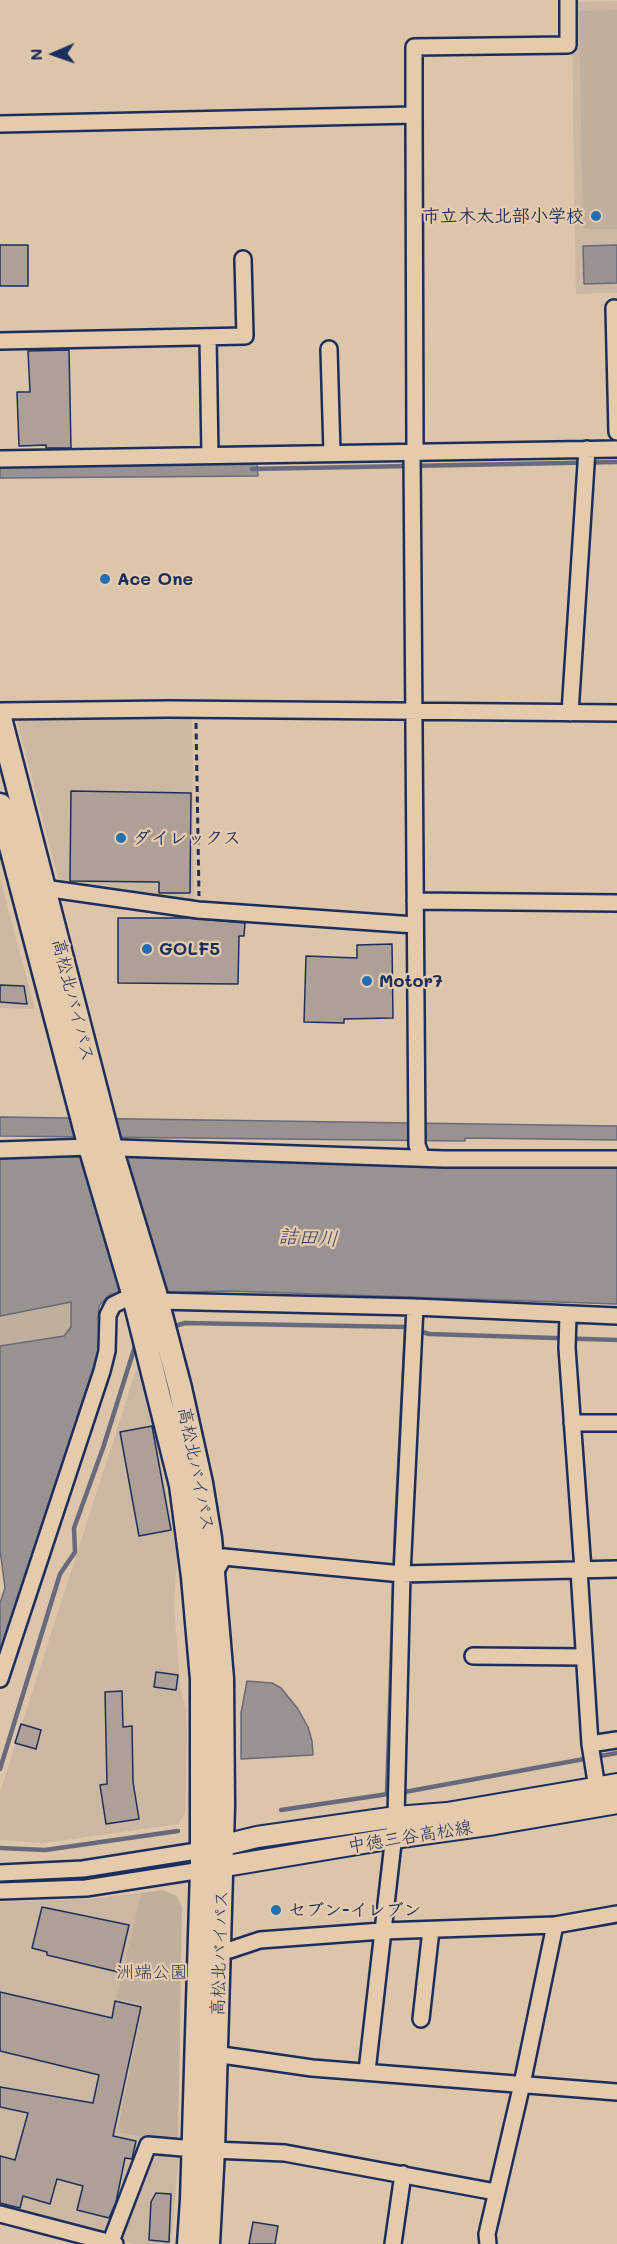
<!DOCTYPE html>
<html>
<head>
<meta charset="utf-8">
<style>
  body { margin:0 }
  #map { position:relative; width:617px; height:2244px; overflow:hidden; background:#ddc5a9; font-family:Mali,sans-serif }
  canvas { display:block }
  .north { position:absolute; left:24px; top:24px; width:60px; height:60px; -webkit-text-stroke:4px #e5cbac; paint-order:stroke; rotate:268deg; font-size:16px; font-weight:700; line-height:24px; text-align:center; color:#1b2f5e }
  .north::after { content:''; display:block; margin:auto; width:21px; height:27px; background:#1b2f5e; clip-path:polygon(50% 0,100% 100%,50% 72%,0 100%) }
</style>
</head>
<body>
<div id="map">
<canvas width="617" height="2244"></canvas>
<div class="north">N</div>
</div>
<script>
const g = document.querySelector('canvas').getContext('2d');
g.lineJoin = 'round';
function fillPath(path, color) { g.fillStyle = color; g.fill(path, 'evenodd'); }
const shape = rows => new Path2D(rows.map(r => 'M' + r).join(''));
function trace(path, color, width, dash) { g.strokeStyle = color; g.lineWidth = width; g.lineCap = dash ? 'butt' : 'round'; g.setLineDash(dash || []); g.stroke(path); }
function label(font, color, halo, rows, align = 'center') {
  g.font = font + ' Mali,"Klee One",sans-serif'; g.lineWidth = 4.5; g.setLineDash([]); g.textBaseline = 'middle'; g.strokeStyle = halo; g.fillStyle = color; for (const [text, x, y, turn = 0] of rows) {
    g.save(); g.translate(x, y); g.rotate((+turn || 0) * Math.PI / 180); g.textAlign = isNaN(turn) ? turn : align; if (halo) g.strokeText(text, 0, 0); g.fillText(text, 0, 0); g.restore();
  }
}
fillPath(shape([
  [617,1,617,293,576,294,572,47,574,2],
  [189,717,192,721,194,906,60,885,17,721,24,718],
  [0,878,35,1009,0,1008],
  [138,1364,163,1472,177,1558,174,1605,180,1685,186,1709,187,1733,185,1813,178,1824,44,1843,0,1840,0,1792],
  [141,1893,116,1999,143,2005,117,2132,146,2138,109,2237,0,2208,0,1902,86,1899],
  [150,2147,179,2151,171,2244,134,2244,115,2239]
]), '#cbb7a2');
fillPath(shape([
  [617,10,617,229,583,229,579,11],
  [71,1301,71,1327,64,1336,0,1346,0,1316],
  [162,1890,177,1896,182,1907,178,2144,117,2132,143,2005,116,1999,141,1893]
]), '#c1af9d');
const water = shape([
  [617,245,617,283,584,284,583,246,617,245],
  [257,463,258,476,0,478,0,465,123,466,257,463],
  [0,1117,617,1126,617,1140,465,1138,465,1141,0,1136,0,1117],
  [76,1157,422,1158,617,1163,617,1304,228,1291,110,1294,99,1306,98,1319,100,1353,0,1658,0,1603,5,1588,0,1550,0,1346,64,1336,71,1327,71,1302,0,1316,0,1158,76,1157],
  [247,1681,272,1683,281,1688,298,1709,308,1727,312,1741,313,1755,241,1759,241,1713,247,1681]
]);
fillPath(water, '#9a9290');
trace(water, '#676a7c', 1.5);
trace(shape([
  [252,469,617,462],
  [172,1327,185,1323,407,1327,429,1334,617,1340],
  [0,1769,60,1574,75,1552,74,1528,103,1448,136,1343],
  [399,1793,617,1753],
  [387,1794,396,1527,406,1329],
  [281,1810,388,1794],
  [0,1848,45,1850,178,1831]
]), '#676a7c', 4.5);
const building = shape([
  [0,245,28,245,28,286,0,286,0,245],
  [69,350,71,448,46,448,46,445,19,446,17,392,30,392,28,351,69,350],
  [71,791,191,793,190,893,159,893,159,882,70,881,71,791],
  [118,918,187,918,245,923,244,936,239,936,238,984,118,983,118,918],
  [392,944,393,1018,344,1019,344,1023,304,1022,306,956,357,958,357,945,392,944],
  [0,985,24,986,27,1004,0,1002,0,985],
  [152,1426,171,1530,139,1536,120,1432,152,1426],
  [156,1672,178,1675,176,1690,154,1687,156,1672],
  [122,1691,123,1727,132,1726,133,1782,139,1819,106,1824,100,1785,107,1784,105,1692,122,1691],
  [21,1724,41,1730,36,1749,15,1743,21,1724],
  [42,1907,129,1925,118,1972,47,1955,47,1952,32,1948,42,1907],
  [0,1992,112,2018,115,2001,141,2007,113,2136,136,2141,132,2159,125,2158,116,2202,109,2218,77,2210,83,2186,57,2179,50,2204,23,2196,20,2208,0,2203,0,2156,15,2160,28,2113,0,2107,0,2087,93,2103,99,2075,0,2051,0,1992],
  [156,2193,171,2194,169,2242,149,2240,151,2202,156,2193],
  [253,2222,278,2226,275,2244,249,2244,253,2222]
]);
fillPath(building, '#aea096');
trace(building, '#1b2f5e', 1.5);
const minor = shape([
  [414,115,415,452],
  [0,124,414,115,414,47,568,45,568,0],
  [614,308,617,432],
  [208,337,210,455],
  [0,341,245,336,243,259],
  [329,349,332,453],
  [412,452,417,1145,422,1158],
  [0,459,617,449],
  [0,711,169,709,617,713],
  [570,713,587,449],
  [44,888,198,910,415,925],
  [415,901,617,903],
  [0,1150,90,1147,444,1159,617,1159],
  [157,1301,415,1307,617,1316],
  [568,1315,567,1348,583,1570],
  [572,1423,617,1423],
  [579,1570,590,1744,597,1788],
  [214,1574,224,1557,402,1574,617,1569],
  [473,1656,584,1657],
  [0,1679,102,1371,107,1351,108,1315,113,1305,123,1300,134,1300],
  [590,1744,617,1740],
  [0,1873,83,1869,203,1850],
  [0,1891,86,1888,202,1870],
  [220,1950,230,1950,260,1940,382,1931,555,1925,617,1914],
  [421,2019,431,1930],
  [208,2053,312,2068,617,2092],
  [367,2071,396,1817,402,1574,415,1307],
  [213,2150,285,2153,496,2192],
  [0,2214,115,2244],
  [110,2244,148,2145,194,2149],
  [393,2244,403,2174],
  [488,2244,487,2234,522,2084,555,1925]
]);
const major = shape([
  [208,1849,257,1837,396,1817,447,1813,617,1784],
  [208,1869,394,1838,495,1824,617,1803]
]);
const highway = shape([
  [0,718,111,1148,155,1293,180,1388,201,1483,210,1538,222,1679,223,1806,213,2150,208,2244],
  [0,805,88,1140,133,1293,181,1485,193,1577,202,1679,202,1870,192,2200,189,2244]
]);
trace(minor, '#1b2f5e', 20);
trace(major, '#1b2f5e', 24);
trace(highway, '#1b2f5e', 27);
trace(shape([
  [196,723,199,896]
]), '#1b2f5e', 3, [6, 4.5]);
trace(minor, '#e5cbac', 15);
trace(major, '#e5cbac', 20);
trace(highway, '#e5cbac', 22);
for (const [x, y, r, color] of [
  [596,216,6,"#1f6fb2"],
  [105,579,6,"#1f6fb2"],
  [121,838,6,"#1f6fb2"],
  [147,949,6,"#1f6fb2"],
  [367,981,6,"#1f6fb2"],
  [276,1910,6,"#1f6fb2"]
]) { const dot = new Path2D(); dot.arc(x, y, r, 0, 2 * Math.PI); g.fillStyle = color; g.fill(dot); trace(dot, '#e5cbac', 2); }
label('bold 18px', '#1b2f5e', '#e5cbac', [
  ["市立木太北部小学校",584,216,"right"],
  ["Ace One",117,579],
  ["ダイレックス",133,838],
  ["GOLF5",159,949],
  ["Motor7",379,981],
  ["セブン-イレブン",288,1910]
], 'left');
label('18px', '#1b2f5e', '#e5cbac', [
  ["高松北バイパス",73,1000,76],
  ["高松北バイパス",196,1469,79],
  ["中徳三谷高松線",410,1837,-9],
  ["高松北バイパス",220,1953,-88]
]);
label('18px', '#2c3c64', '#e5cbac', [
  ["洲端公園",152,1972]
]);
label('italic 20px', '#2e3e66', '#e5cbac', [
  ["詰田川",308,1238,3]
]);
</script>
</body>
</html>
